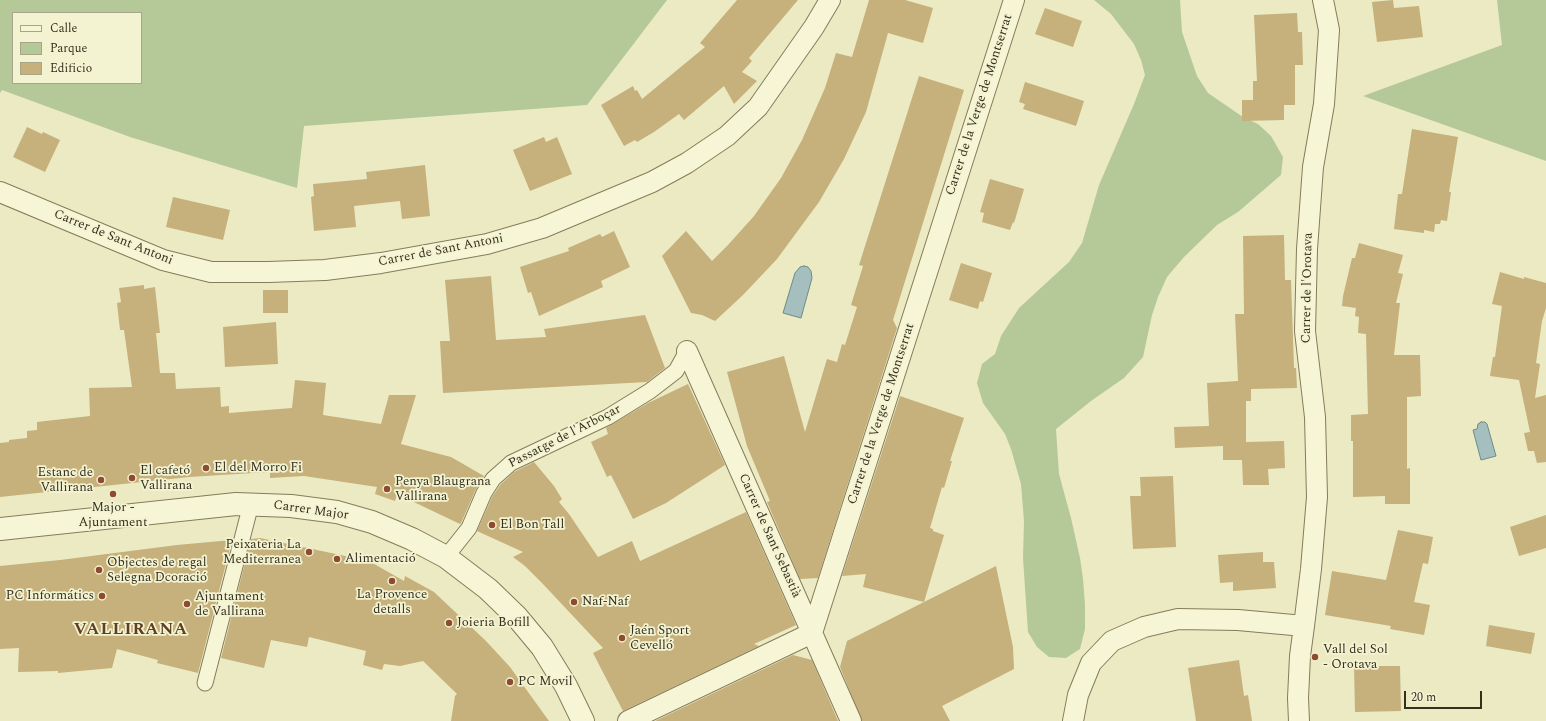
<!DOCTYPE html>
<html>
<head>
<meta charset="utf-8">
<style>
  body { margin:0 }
  #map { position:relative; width:1546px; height:721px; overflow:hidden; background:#ebeac3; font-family:Spectral,serif }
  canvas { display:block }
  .legend { position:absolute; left:12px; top:12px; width:130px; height:72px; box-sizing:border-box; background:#f3f3d2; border:1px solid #a7a58a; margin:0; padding:5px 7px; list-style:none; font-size:12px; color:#352f1e }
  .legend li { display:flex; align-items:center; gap:8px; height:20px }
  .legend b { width:20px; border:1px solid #a7a58a }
  .scale { position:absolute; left:1404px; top:691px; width:78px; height:18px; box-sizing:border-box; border:2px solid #352f1e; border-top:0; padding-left:5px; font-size:12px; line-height:14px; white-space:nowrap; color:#352f1e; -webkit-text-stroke:3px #f3f3d2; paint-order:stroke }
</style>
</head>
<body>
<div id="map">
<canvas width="1546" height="721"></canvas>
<ul class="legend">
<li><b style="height:5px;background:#f6f6d6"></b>Calle</li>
<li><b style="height:11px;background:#b5c898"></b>Parque</li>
<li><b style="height:11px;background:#c6b07b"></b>Edificio</li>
</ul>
<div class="scale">20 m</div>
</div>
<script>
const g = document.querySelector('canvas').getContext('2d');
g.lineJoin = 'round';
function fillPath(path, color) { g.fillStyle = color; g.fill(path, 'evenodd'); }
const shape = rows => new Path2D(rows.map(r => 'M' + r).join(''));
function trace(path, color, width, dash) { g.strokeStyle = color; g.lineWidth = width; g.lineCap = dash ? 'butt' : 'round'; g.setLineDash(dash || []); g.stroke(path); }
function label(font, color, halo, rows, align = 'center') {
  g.font = font + ' Spectral,serif'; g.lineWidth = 3.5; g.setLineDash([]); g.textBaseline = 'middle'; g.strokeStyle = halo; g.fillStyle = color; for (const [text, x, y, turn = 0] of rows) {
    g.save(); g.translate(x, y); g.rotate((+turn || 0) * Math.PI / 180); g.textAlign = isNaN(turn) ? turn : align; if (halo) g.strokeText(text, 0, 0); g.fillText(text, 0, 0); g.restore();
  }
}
fillPath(shape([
  [0,0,667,0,587,105,304,126,297,188,130,137,2,90,0,93],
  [13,13,141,13,141,83,13,83],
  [1094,0,1180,0,1182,32,1197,76,1208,93,1243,117,1258,124,1271,136,1283,157,1281,175,1238,212,1217,225,1184,257,1167,277,1158,297,1152,315,1143,357,1124,378,1091,401,1056,429,1059,474,1071,518,1080,558,1083,579,1085,605,1085,629,1080,649,1066,658,1049,657,1037,647,1028,632,1023,558,1024,521,1021,484,1011,449,1005,434,983,403,977,383,982,364,995,354,1001,336,1019,308,1069,262,1082,243,1099,185,1134,104,1145,75,1141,60,1134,44,1111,14],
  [1497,0,1546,0,1546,161,1363,96,1502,45]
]), '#b5c898');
const water = shape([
  [804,266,808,267,811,271,812,278,801,318,783,313,795,273,800,267,804,266],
  [1481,422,1485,422,1487,424,1496,456,1481,460,1473,430,1477,429,1478,424,1481,422]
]);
fillPath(water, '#a5bebe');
trace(water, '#6d8a8b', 1);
fillPath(shape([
  [737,0,798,0,749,58,752,61,742,72,757,81,734,104,724,86,684,120,679,114,654,132,637,142,635,140,624,146,601,105,633,86,635,91,637,90,642,99,705,47,700,43],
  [869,0,905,0,933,8,923,43,888,33,866,112,844,159,819,202,777,259,743,295,715,321,702,315,691,313,662,256,686,231,712,261,728,245,754,216,781,178,802,140,825,88,836,53,852,57],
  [1393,0,1394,8,1419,6,1423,37,1377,42,1372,2],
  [1045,8,1082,21,1073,47,1035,34],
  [1297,13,1298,32,1302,32,1303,65,1295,65,1295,105,1284,105,1284,120,1242,121,1242,100,1253,100,1253,81,1257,81,1254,15],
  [919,76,964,90,893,320,897,328,818,578,800,579,767,502,770,501,747,446,727,372,784,356,805,432,827,359,837,362,842,344,845,345,857,307,851,305,863,266,859,265],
  [1025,82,1084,101,1076,126,1023,109,1025,104,1019,102],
  [27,127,42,134,43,132,60,140,45,172,13,157],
  [1412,129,1458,137,1449,192,1451,192,1447,221,1441,220,1440,224,1435,224,1434,232,1424,230,1424,233,1394,229,1398,194,1402,194],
  [544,137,546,142,557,137,572,174,530,191,513,150],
  [425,165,430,216,402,219,400,201,354,206,356,227,314,231,311,197,314,196,313,184,367,179,366,172],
  [990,179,1024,189,1014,223,1013,222,1010,230,982,222,984,213,980,212],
  [173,197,230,210,223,240,166,227],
  [614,231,630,267,601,281,603,287,539,316,531,292,528,293,520,267,569,251,568,248,600,234,602,237],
  [1284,235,1285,280,1291,280,1294,368,1296,368,1297,388,1251,389,1251,401,1246,401,1246,442,1284,441,1285,468,1268,469,1269,485,1243,485,1242,460,1223,460,1223,446,1175,448,1174,427,1209,426,1207,383,1238,381,1235,314,1244,314,1243,236],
  [1359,243,1403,255,1398,273,1403,274,1396,303,1400,303,1394,355,1420,355,1421,396,1407,397,1407,469,1410,468,1410,504,1385,504,1385,496,1353,497,1353,441,1351,441,1351,415,1368,414,1366,334,1358,333,1359,317,1355,316,1356,308,1342,306,1343,296,1352,258,1355,258],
  [961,263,992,273,983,302,980,301,978,309,949,300],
  [1500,272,1524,279,1524,277,1546,283,1546,308,1542,321,1536,363,1540,364,1535,398,1546,395,1546,462,1537,463,1534,451,1528,451,1524,433,1530,432,1519,380,1490,376,1493,357,1495,357,1502,306,1492,304],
  [491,276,496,340,546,337,544,329,645,315,665,368,647,382,443,393,440,341,450,341,445,280],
  [144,285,144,289,155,287,160,333,156,333,160,373,175,373,176,389,220,387,221,407,229,406,229,413,292,408,295,380,326,383,323,415,381,424,389,395,416,395,401,444,451,457,484,476,476,489,461,523,460,524,397,494,395,501,375,494,377,487,304,476,270,478,270,472,189,477,0,497,0,443,9,442,9,440,27,438,27,431,37,430,37,422,90,416,89,388,132,387,124,330,120,330,117,303,121,302,119,288],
  [263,290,288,290,288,313,263,313],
  [276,322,278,364,225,367,223,327],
  [688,384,725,465,666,503,633,519,611,475,607,477,591,442,608,434,606,428,648,403],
  [900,396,964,418,950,461,952,461,944,488,942,487,930,528,933,529,933,531,944,535,924,602,996,566,1013,647,1014,669,942,706,950,721,862,721,840,667,847,641,924,602,863,587,866,574,842,576],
  [534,462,554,486,562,499,559,502,569,514,598,557,632,541,640,561,746,512,796,625,754,644,759,646,623,711,593,653,603,648,542,583,525,566,513,557,523,552,477,531,492,497,500,485,514,472],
  [1173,476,1176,547,1133,549,1130,496,1141,496,1140,477],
  [1546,515,1546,548,1519,556,1510,527],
  [1398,530,1433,537,1428,564,1423,563,1414,602,1430,605,1424,635,1390,629,1391,626,1325,615,1332,571,1386,580],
  [260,538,369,561,404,581,405,576,434,592,486,641,510,667,549,721,451,721,455,696,457,694,423,661,400,666,384,664,382,670,363,665,366,651,309,637,307,647,271,640,264,668,221,658,251,539],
  [232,540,198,673,157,663,158,660,117,649,112,668,58,673,58,671,18,672,19,648,0,649,0,566,60,560,177,545],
  [1263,552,1263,562,1274,562,1276,588,1233,591,1233,582,1220,583,1218,555],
  [1489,625,1535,633,1531,654,1486,646],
  [793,655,812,660,838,721,655,721],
  [1239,660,1244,696,1248,695,1252,721,1196,721,1188,668],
  [1354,666,1400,666,1401,711,1355,712]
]), '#c6b07b');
const pedestrian = shape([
  [446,557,469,528,484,493,493,479,511,463,608,417,650,391,676,371,687,351],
  [205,683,251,504]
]);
const minor = shape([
  [0,192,163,260,211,272,268,272,325,270,381,263,487,244,542,228,652,182,687,163,727,136,758,107,814,27,830,0],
  [687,351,851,721],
  [1304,626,1311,569,1317,497,1315,417,1305,331,1307,249,1313,167,1324,104,1329,30,1323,0],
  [628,721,812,633,1014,0],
  [1073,721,1078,695,1091,663,1112,641,1144,627,1178,619,1238,620,1304,626,1300,656,1298,698,1299,721]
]);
const tertiary = shape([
  [0,529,236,504,291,506,337,512,372,522,412,539,446,557,488,589,517,617,542,647,566,686,583,721]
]);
trace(pedestrian, '#847c5b', 17);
trace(minor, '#847c5b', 22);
trace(tertiary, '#847c5b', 24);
trace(pedestrian, '#f6f6d6', 15);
trace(minor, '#f6f6d6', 20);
trace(tertiary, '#f6f6d6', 22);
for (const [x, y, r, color] of [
  [206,468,4,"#8f4a2f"],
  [132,478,4,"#8f4a2f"],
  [101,480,4,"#8f4a2f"],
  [387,489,4,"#8f4a2f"],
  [113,494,4,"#8f4a2f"],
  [492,525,4,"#8f4a2f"],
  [309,552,4,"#8f4a2f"],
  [337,559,4,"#8f4a2f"],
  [99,570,4,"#8f4a2f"],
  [392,581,4,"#8f4a2f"],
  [102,596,4,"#8f4a2f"],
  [574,602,4,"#8f4a2f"],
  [187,604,4,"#8f4a2f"],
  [449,623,4,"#8f4a2f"],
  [622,638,4,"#8f4a2f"],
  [1315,657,4,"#8f4a2f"],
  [510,682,4,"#8f4a2f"]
]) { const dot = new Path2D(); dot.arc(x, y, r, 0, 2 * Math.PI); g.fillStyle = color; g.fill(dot); trace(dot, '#f3f3d2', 1.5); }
label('13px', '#352f1e', '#f3f3d2', [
  ["Carrer de la Verge de Montserrat",980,105,-72],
  ["Carrer de Sant Antoni",113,238,22],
  ["Carrer de Sant Antoni",441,251,-11],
  ["Carrer de l'Orotava",1308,288,-89],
  ["Carrer de la Verge de Montserrat",882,414,-72],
  ["Passatge de l'Arboçar",565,437,-27],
  ["Carrer Major",311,511,8],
  ["Carrer de Sant Sebastià",769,536,66]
]);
label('13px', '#352f1e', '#f3f3d2', [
  ["El del Morro Fi",214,468],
  ["El cafetó",140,471],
  ["Vallirana",140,486],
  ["Estanc de",93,473,"right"],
  ["Vallirana",93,488,"right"],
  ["Penya Blaugrana",395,482],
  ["Vallirana",395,497],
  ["Major -",113,508,"center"],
  ["Ajuntament",113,523,"center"],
  ["El Bon Tall",500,525],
  ["Peixateria La",301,545,"right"],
  ["Mediterranea",301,560,"right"],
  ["Alimentació",345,559],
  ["Objectes de regal",107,563],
  ["Selegna Dcoració",107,578],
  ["La Provence",392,595,"center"],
  ["detalls",392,610,"center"],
  ["PC Informátics",94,596,"right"],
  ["Ajuntament",195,597],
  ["de Vallirana",195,612],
  ["Naf-Naf",582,602],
  ["Joieria Bofill",457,623],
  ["Jaén Sport",630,631],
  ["Cevelló",630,646],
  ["Vall del Sol",1323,650],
  ["- Orotava",1323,665],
  ["PC Movil",518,682]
], 'left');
g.letterSpacing = '1px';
label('bold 17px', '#5e3f21', '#f3f3d2', [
  ["VALLIRANA",131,631]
]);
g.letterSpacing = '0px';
</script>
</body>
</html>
